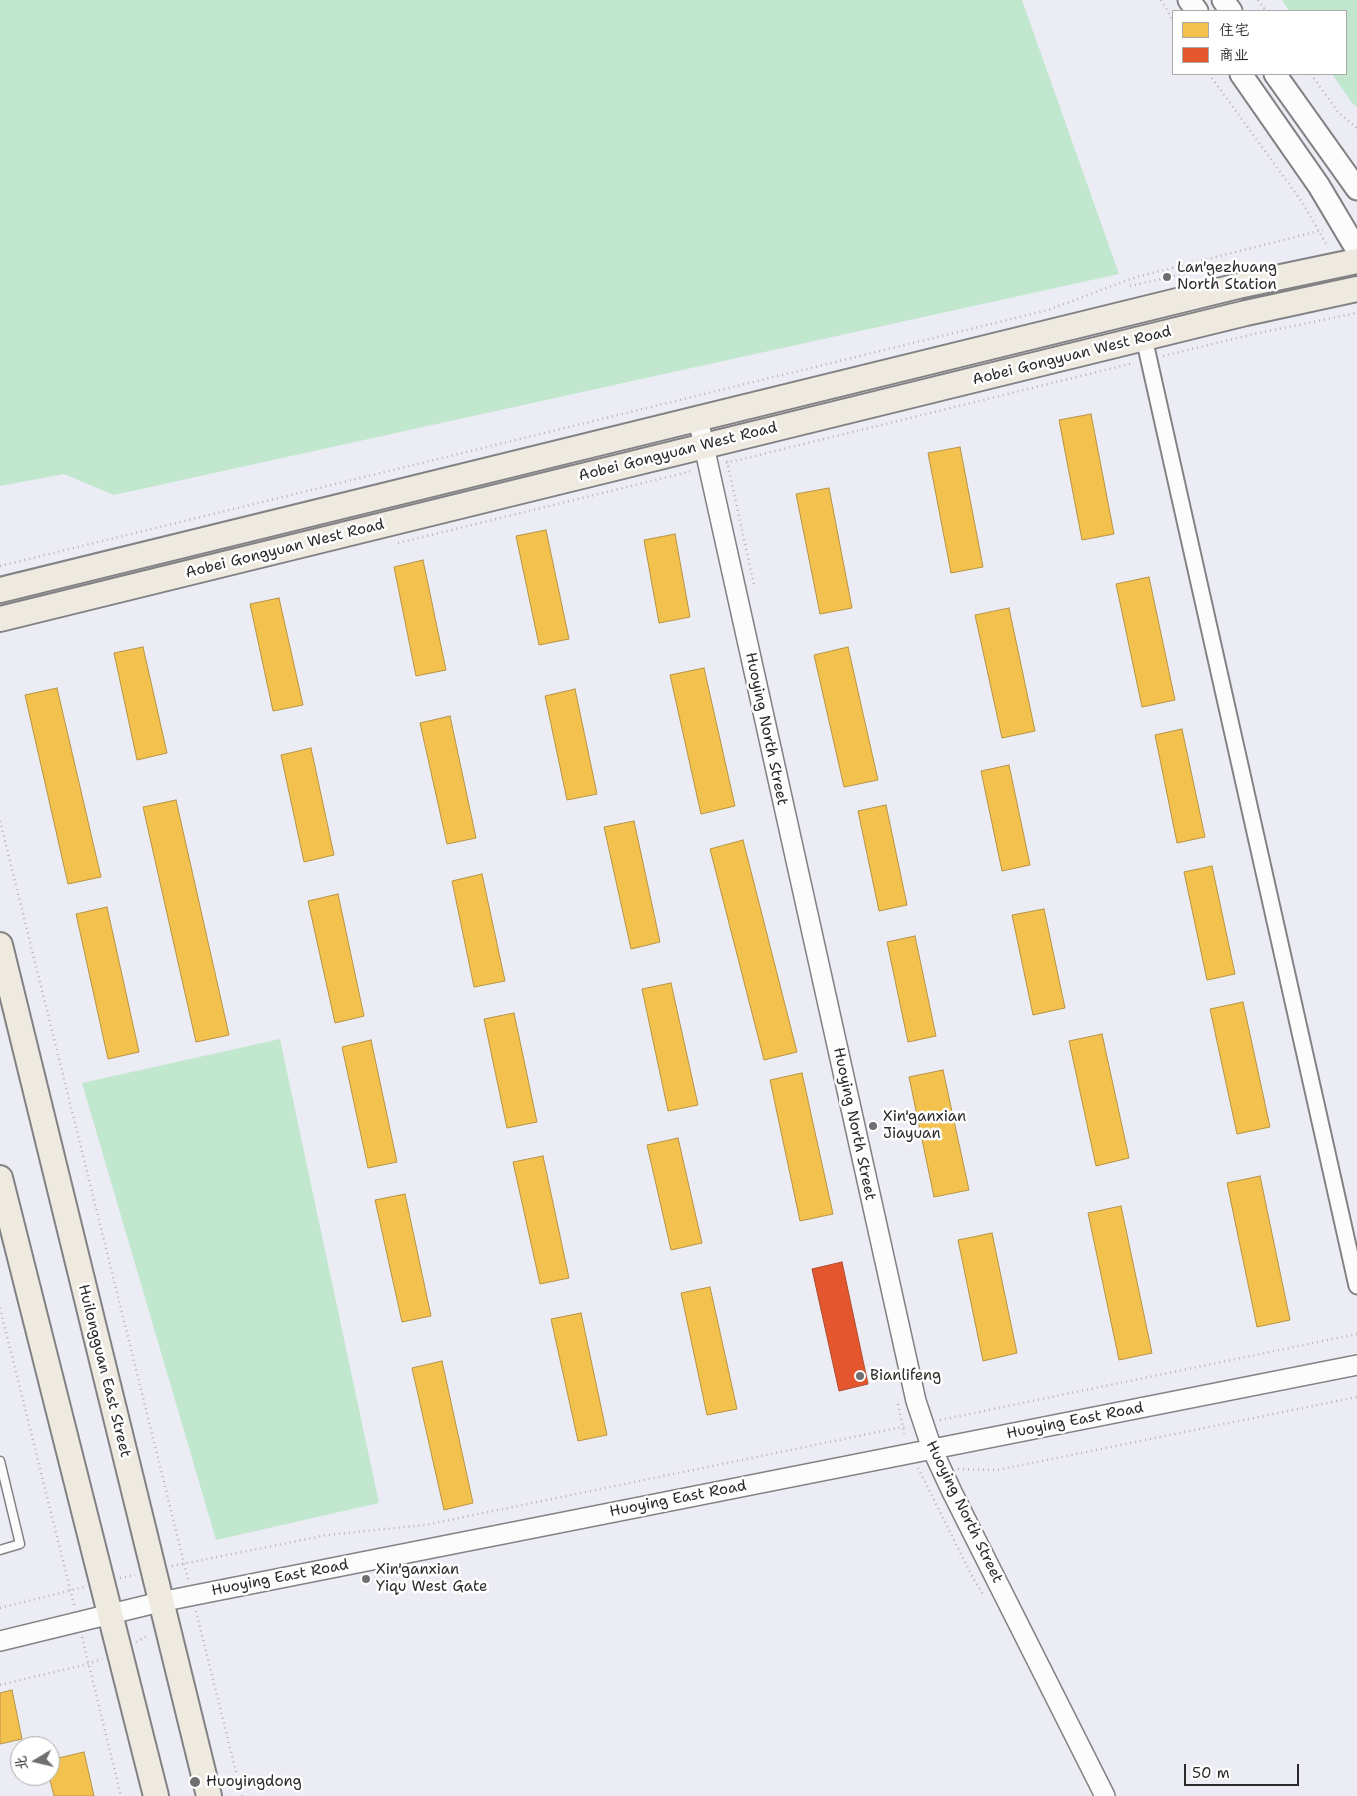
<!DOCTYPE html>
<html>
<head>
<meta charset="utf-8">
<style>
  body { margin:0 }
  #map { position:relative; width:1357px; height:1796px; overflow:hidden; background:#ececf4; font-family:"Shantell Sans","LXGW WenKai TC",sans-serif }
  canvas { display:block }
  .legend { position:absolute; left:1172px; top:10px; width:175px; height:65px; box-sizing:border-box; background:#fff; border:1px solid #aaa; margin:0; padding:6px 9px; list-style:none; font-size:15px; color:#2b2b2b }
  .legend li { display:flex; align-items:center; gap:10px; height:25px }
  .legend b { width:25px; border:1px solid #aaa }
  .north { position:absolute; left:10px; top:1736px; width:50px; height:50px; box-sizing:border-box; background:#fff; border:1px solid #aaa; border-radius:50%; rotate:261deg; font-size:14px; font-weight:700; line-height:20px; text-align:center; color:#2b2b2b }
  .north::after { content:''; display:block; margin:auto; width:18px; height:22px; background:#6f6f71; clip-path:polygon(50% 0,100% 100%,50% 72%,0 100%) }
  .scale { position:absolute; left:1184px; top:1764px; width:115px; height:22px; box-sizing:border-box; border:2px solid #2b2b2b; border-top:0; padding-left:6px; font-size:15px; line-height:18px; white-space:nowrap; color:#2b2b2b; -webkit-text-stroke:4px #fff; paint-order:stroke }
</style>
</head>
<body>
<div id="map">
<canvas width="1357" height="1796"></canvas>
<ul class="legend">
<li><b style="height:14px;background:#f2c14e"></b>住宅</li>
<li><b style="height:14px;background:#e4572e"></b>商业</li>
</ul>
<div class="north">北</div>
<div class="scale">50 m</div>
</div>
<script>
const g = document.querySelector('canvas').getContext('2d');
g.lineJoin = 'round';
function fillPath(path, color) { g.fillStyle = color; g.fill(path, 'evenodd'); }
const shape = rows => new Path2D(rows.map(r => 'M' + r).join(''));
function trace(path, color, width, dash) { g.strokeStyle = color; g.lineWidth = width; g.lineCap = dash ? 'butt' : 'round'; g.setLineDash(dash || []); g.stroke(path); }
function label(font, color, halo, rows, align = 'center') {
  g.font = font + ' "Shantell Sans",sans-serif'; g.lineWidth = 5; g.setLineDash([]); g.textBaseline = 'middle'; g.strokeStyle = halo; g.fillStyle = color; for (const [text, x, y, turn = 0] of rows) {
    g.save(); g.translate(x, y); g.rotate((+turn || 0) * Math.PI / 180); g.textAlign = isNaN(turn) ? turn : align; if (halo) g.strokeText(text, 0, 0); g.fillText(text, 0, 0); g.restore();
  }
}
fillPath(shape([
  [0,0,1022,0,1119,274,114,495,64,474,0,486],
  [1282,0,1357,0,1357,107,1352,103,1332,74,1346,74,1346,11,1289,11],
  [280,1039,379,1503,216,1540,82,1083]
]), '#c1e8cf');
const homes = shape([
  [1091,414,1114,534,1082,540,1059,420,1091,414],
  [960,447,983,567,951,573,928,453,960,447],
  [829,488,852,608,820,614,796,494,829,488],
  [546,530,569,639,539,645,516,536,546,530],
  [675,534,690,617,659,623,644,540,675,534],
  [423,560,446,670,416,676,394,567,423,560],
  [1149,577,1175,700,1142,707,1116,584,1149,577],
  [279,598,303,705,273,711,250,604,279,598],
  [1009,608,1035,731,1002,738,975,615,1009,608],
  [143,647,167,753,137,760,114,653,143,647],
  [848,647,878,780,844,787,814,655,848,647],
  [704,668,735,806,701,814,670,675,704,668],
  [57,688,101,877,68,884,25,695,57,688],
  [575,689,597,794,567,800,545,696,575,689],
  [450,716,476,838,447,844,420,723,450,716],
  [1182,729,1205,837,1177,843,1155,735,1182,729],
  [311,748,334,855,304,862,281,755,311,748],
  [1009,765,1030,865,1002,871,981,771,1009,765],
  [176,800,229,1035,196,1042,143,807,176,800],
  [886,805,907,905,879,911,858,811,886,805],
  [634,821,660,942,631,949,604,827,634,821],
  [743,840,797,1052,764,1060,710,849,743,840],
  [1212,866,1235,974,1207,980,1184,872,1212,866],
  [482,874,505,981,474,987,452,881,482,874],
  [338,894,364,1016,335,1023,308,901,338,894],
  [107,907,139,1052,108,1059,76,914,107,907],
  [1044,909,1065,1008,1033,1015,1012,915,1044,909],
  [915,936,936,1036,908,1042,887,942,915,936],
  [671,983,698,1105,668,1111,642,989,671,983],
  [1243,1002,1270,1127,1237,1134,1210,1009,1243,1002],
  [514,1013,537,1122,507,1128,484,1019,514,1013],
  [1102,1034,1129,1158,1096,1166,1069,1041,1102,1034],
  [371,1040,397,1162,368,1168,342,1047,371,1040],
  [943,1070,969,1190,934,1197,909,1077,943,1070],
  [802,1073,833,1214,800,1221,770,1080,802,1073],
  [678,1138,702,1243,671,1250,647,1145,678,1138],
  [543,1156,569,1278,540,1284,513,1162,543,1156],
  [1260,1176,1290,1320,1257,1327,1227,1183,1260,1176],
  [405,1194,431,1316,402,1322,375,1200,405,1194],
  [1121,1206,1152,1353,1119,1360,1088,1213,1121,1206],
  [992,1233,1017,1353,983,1361,958,1240,992,1233],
  [710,1287,737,1409,707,1415,681,1293,710,1287],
  [581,1313,607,1435,578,1441,551,1319,581,1313],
  [442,1361,473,1503,444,1510,412,1368,442,1361],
  [12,1690,22,1739,0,1744,0,1693,12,1690],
  [84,1752,94,1796,54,1796,49,1776,50,1760,84,1752]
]);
fillPath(homes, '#f2c14e');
trace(homes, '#b69444', 1);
const shops = shape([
  [842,1262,868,1384,839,1391,812,1269,842,1262]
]);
fillPath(shops, '#e4572e');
trace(shops, '#ac4a2d', 1);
const service = shape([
  [0,1461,20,1544,0,1550]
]);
const minor = shape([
  [1144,338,1357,1286]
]);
const tertiary = shape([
  [698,419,916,1401,932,1449,952,1492,1105,1796],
  [0,1641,160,1602,1357,1365]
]);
const secondary = shape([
  [1189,0,1197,11],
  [1223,0,1231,11],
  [1241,74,1319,186,1357,250],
  [1275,74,1357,189]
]);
const primary = shape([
  [0,590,1238,286,1357,261],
  [0,619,1246,313,1357,289],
  [0,945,209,1796],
  [0,1178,156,1796]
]);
trace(service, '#828285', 11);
trace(minor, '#828285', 19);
trace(tertiary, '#828285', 22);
trace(secondary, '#828285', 25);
trace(primary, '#828285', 28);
trace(shape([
  [1161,0,1173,20],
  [1258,0,1266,11],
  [1209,74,1302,202,1328,247],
  [1311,74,1338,112,1357,128],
  [1130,286,1207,268],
  [1163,356,1254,334,1357,313],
  [727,461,754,585],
  [726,463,1134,363],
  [398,543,692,471],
  [0,566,1048,310,1136,277,1323,230],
  [0,821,188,1579],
  [0,1308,74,1605],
  [898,1404,905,1438],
  [940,1420,1357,1334],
  [918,1468,973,1578,983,1594],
  [958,1469,997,1470,1357,1397],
  [172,1566,327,1535,425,1525,907,1426],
  [120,1578,135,1575],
  [0,1608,84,1587],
  [196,1611,242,1796],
  [82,1637,121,1796],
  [136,1642,149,1635],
  [0,1685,88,1664,102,1659]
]), '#b4b4b5', 2.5, [1, 4]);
trace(service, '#fcfcfd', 8);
trace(minor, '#fcfcfd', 15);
trace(tertiary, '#fcfcfd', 19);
trace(secondary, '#fcfcfd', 21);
trace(primary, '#eeeae0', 24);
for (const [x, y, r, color] of [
  [1167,277,5,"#6f6f71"],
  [873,1126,5,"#6f6f71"],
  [860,1376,5,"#6f6f71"],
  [366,1579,5,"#6f6f71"],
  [195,1782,6,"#6f6f71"]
]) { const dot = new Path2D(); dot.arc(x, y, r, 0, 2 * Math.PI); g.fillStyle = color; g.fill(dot); trace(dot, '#fff', 2); }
label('15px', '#2b2b2b', '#fff', [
  ["Lan'gezhuang",1177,268],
  ["North Station",1177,285],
  ["Xin'ganxian",883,1117],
  ["Jiayuan",883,1134],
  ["Bianlifeng",870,1376],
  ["Xin'ganxian",376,1570],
  ["Yiqu West Gate",376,1587],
  ["Huoyingdong",206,1782]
], 'left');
label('15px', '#2b2b2b', '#fff', [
  ["Aobei Gongyuan West Road",1072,356,-14],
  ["Aobei Gongyuan West Road",678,452,-14],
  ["Aobei Gongyuan West Road",285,549,-14],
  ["Huoying North Street",766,729,78],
  ["Huoying North Street",854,1124,78],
  ["Huilongguan East Street",104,1371,76],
  ["Huoying East Road",1075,1421,-11],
  ["Huoying East Road",678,1499,-11],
  ["Huoying North Street",964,1512,64],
  ["Huoying East Road",280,1578,-11]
]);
</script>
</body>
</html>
